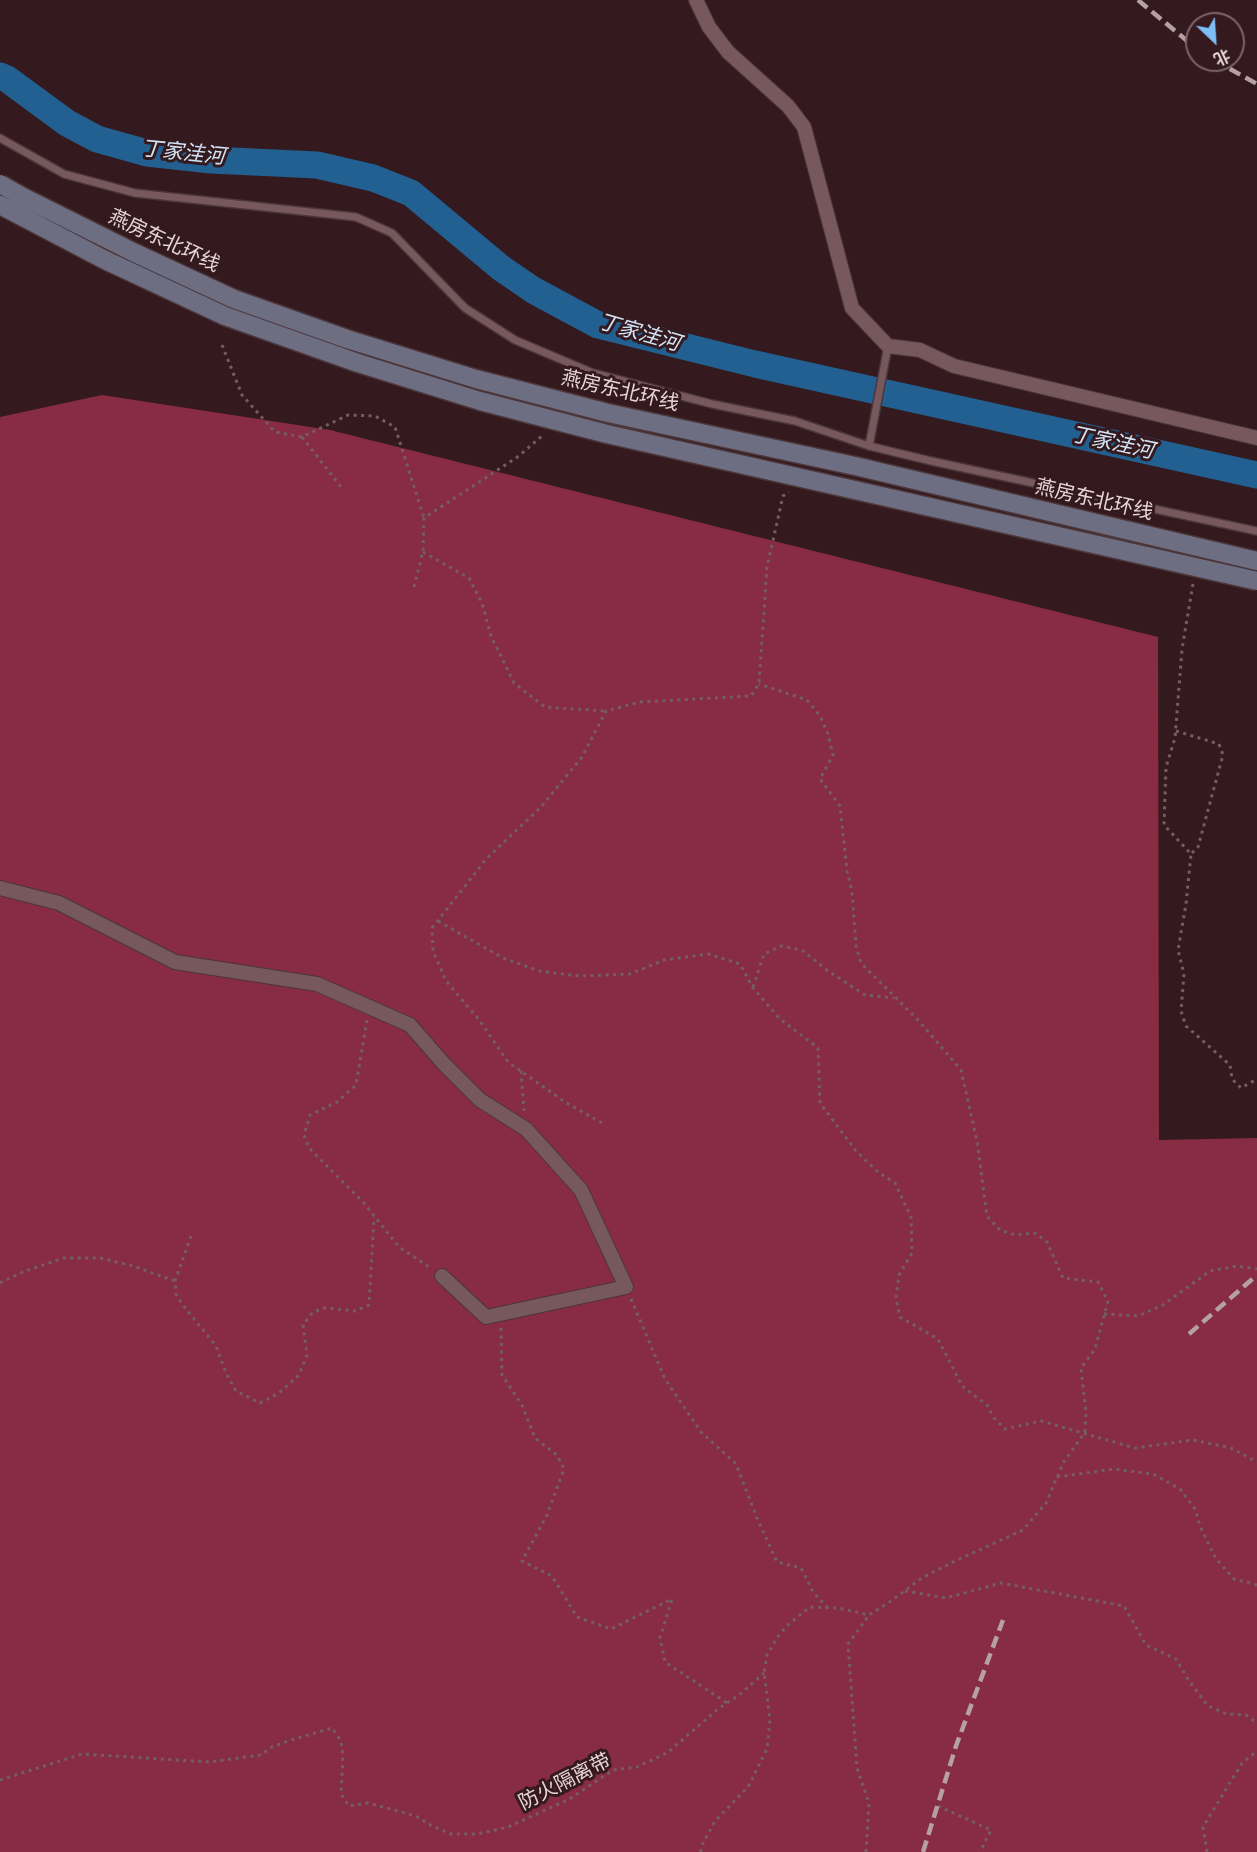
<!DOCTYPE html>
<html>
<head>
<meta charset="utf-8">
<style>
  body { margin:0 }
  #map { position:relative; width:1257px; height:1852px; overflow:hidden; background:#341a1e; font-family:Montserrat,"Noto Sans SC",sans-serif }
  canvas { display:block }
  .north { position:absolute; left:1185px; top:12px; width:60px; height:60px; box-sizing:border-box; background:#341a1e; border:2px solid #7c6568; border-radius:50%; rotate:155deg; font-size:16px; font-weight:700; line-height:24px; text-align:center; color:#e8d5d7 }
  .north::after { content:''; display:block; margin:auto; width:21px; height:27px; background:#7bbef8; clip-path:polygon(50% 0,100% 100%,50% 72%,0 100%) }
</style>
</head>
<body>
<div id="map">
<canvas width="1257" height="1852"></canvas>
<div class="north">北</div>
</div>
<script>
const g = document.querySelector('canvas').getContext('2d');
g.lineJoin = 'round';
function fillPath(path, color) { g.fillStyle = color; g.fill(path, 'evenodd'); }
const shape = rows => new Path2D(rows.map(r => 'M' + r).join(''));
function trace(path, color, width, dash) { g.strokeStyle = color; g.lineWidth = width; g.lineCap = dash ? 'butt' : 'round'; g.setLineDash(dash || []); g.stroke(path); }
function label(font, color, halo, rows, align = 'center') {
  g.font = font + ' Montserrat,"Noto Sans SC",sans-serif'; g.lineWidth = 6; g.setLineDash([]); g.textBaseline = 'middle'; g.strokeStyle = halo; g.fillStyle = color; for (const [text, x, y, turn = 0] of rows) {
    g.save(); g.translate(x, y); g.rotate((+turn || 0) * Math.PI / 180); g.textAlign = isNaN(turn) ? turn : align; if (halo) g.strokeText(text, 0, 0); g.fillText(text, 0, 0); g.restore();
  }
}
fillPath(shape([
  [102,395,330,430,1158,637,1159,1140,1257,1138,1257,1852,0,1852,0,417]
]), '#872c42');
trace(shape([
  [0,76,7,79,67,123,97,139,147,153,211,160,317,165,373,178,411,193,501,268,533,290,598,325,755,364,1257,475]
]), '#216090', 27);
const lane = shape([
  [0,138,64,174,135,193,356,217,392,233,465,308,515,340,593,373,712,404,795,421,869,446,931,461,1257,531],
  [869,446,888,346]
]);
const street = shape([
  [696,0,709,27,728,52,788,106,804,127,852,308,888,346,920,350,954,366,1257,438],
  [0,888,59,903,175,962,317,984,410,1025,444,1064,480,1100,526,1129,581,1190,626,1287,486,1317,442,1276]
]);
trace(lane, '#4b363a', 10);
trace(street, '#4b363a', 16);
trace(shape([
  [222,345,242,395,275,432,302,437,348,415,375,416,395,427,424,518],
  [302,437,341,487],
  [423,552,469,578,482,603,491,636,514,683,545,707,606,711],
  [1193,584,1182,649,1175,738,1166,767,1164,825,1191,854,1186,904,1178,950,1184,974,1181,1011,1186,1026,1230,1065,1232,1079,1241,1088,1257,1079],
  [414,587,423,551,424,518,519,456,544,434],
  [1176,731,1219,744,1223,755,1198,847,1191,854],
  [438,921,503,958,539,971,579,976,630,974,664,960,708,954,740,964,753,988,779,1018,818,1048,820,1103,856,1151,878,1172,895,1183,911,1217,912,1253,899,1275,896,1298,900,1317,938,1339,962,1386,987,1405,994,1418,1005,1429,1041,1421,1135,1448,1193,1440,1231,1448,1257,1462],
  [753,987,764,954,781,946,802,950,828,971,865,995,894,998],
  [367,1020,356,1085,337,1102,310,1115,304,1135,309,1148,363,1202,399,1247,432,1269],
  [521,1071,524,1111],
  [602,1123,565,1102,508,1062,480,1021,446,981,433,951,432,928,487,858,541,807,582,757,606,711,640,702,751,696,759,684,767,567,783,496,789,492],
  [191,1236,175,1281,176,1294,182,1304,216,1346,226,1373,236,1391,260,1403,279,1393,299,1375,307,1355,303,1325,313,1312,325,1308,355,1311,369,1305,374,1217],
  [0,1283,25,1271,64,1258,100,1258,133,1266,175,1281],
  [631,1299,665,1379,701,1432,736,1464,757,1518,777,1562,801,1568,813,1592,828,1608],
  [1104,1314,1138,1316,1163,1305,1210,1271,1237,1266,1257,1269],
  [501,1328,502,1375,522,1405,535,1438,557,1455,564,1469,547,1515,522,1561,552,1576,577,1617,611,1629,672,1599,660,1638,665,1662,727,1703],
  [1057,1477,1114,1469,1153,1474,1180,1489,1195,1509,1200,1526,1216,1559,1234,1579,1257,1585],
  [905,1591,946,1598,1001,1583,1124,1606,1146,1645,1176,1659,1189,1681,1208,1706,1227,1714,1246,1715,1257,1723],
  [0,1780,82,1754,209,1762,261,1755,272,1747,291,1740,332,1728,341,1741,343,1756,341,1794,349,1806,368,1803,416,1816,432,1826,451,1834,477,1834,508,1827,543,1811,568,1800,613,1770,637,1767,667,1753,718,1709,739,1695,764,1673],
  [938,1806,991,1830,980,1852],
  [701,1852,701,1847,715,1821,748,1787,767,1749,770,1719,764,1673,767,1655,779,1635,789,1624,810,1607,838,1608,869,1615,891,1601,922,1578,951,1563,1023,1530,1046,1503,1063,1463,1085,1432,1086,1413,1081,1368,1095,1349,1108,1301,1098,1282,1063,1278,1047,1242,1035,1233,1015,1235,1000,1230,987,1216,977,1141,961,1070,919,1021,861,963,856,946,852,891,847,871,840,806,820,779,833,755,828,734,820,716,807,700,759,684],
  [866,1852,869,1803,857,1768,848,1644,869,1615],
  [1207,1852,1203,1827,1242,1763,1257,1751]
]), '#755e61', 3, [3, 4.5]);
trace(lane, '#77585c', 7);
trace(street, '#77585c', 14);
trace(shape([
  [1138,0,1197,49],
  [1214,60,1257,84],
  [1189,1334,1257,1275],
  [923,1852,956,1746,1003,1620]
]), '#b5a0a3', 4.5, [12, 6]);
const secondaryBridge = shape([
  [0,184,23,197,133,252,234,299,347,339,476,379,608,413,855,466,1257,561],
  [0,205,105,260,225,316,358,363,480,401,607,434,1257,581]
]);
trace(secondaryBridge, '#4b363a', 21, []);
trace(secondaryBridge, '#6e6e83', 18);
label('20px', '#e8d5d7', '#341a1e', [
  ["燕房东北环线",164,241,25],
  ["燕房东北环线",620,391,13],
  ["燕房东北环线",1094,500,13],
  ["防火隔离带",565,1782,-27]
]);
label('italic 21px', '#d2e5f6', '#341a1e', [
  ["丁家洼河",183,153,6],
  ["丁家洼河",639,333,16],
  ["丁家洼河",1112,443,12]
]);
</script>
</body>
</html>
